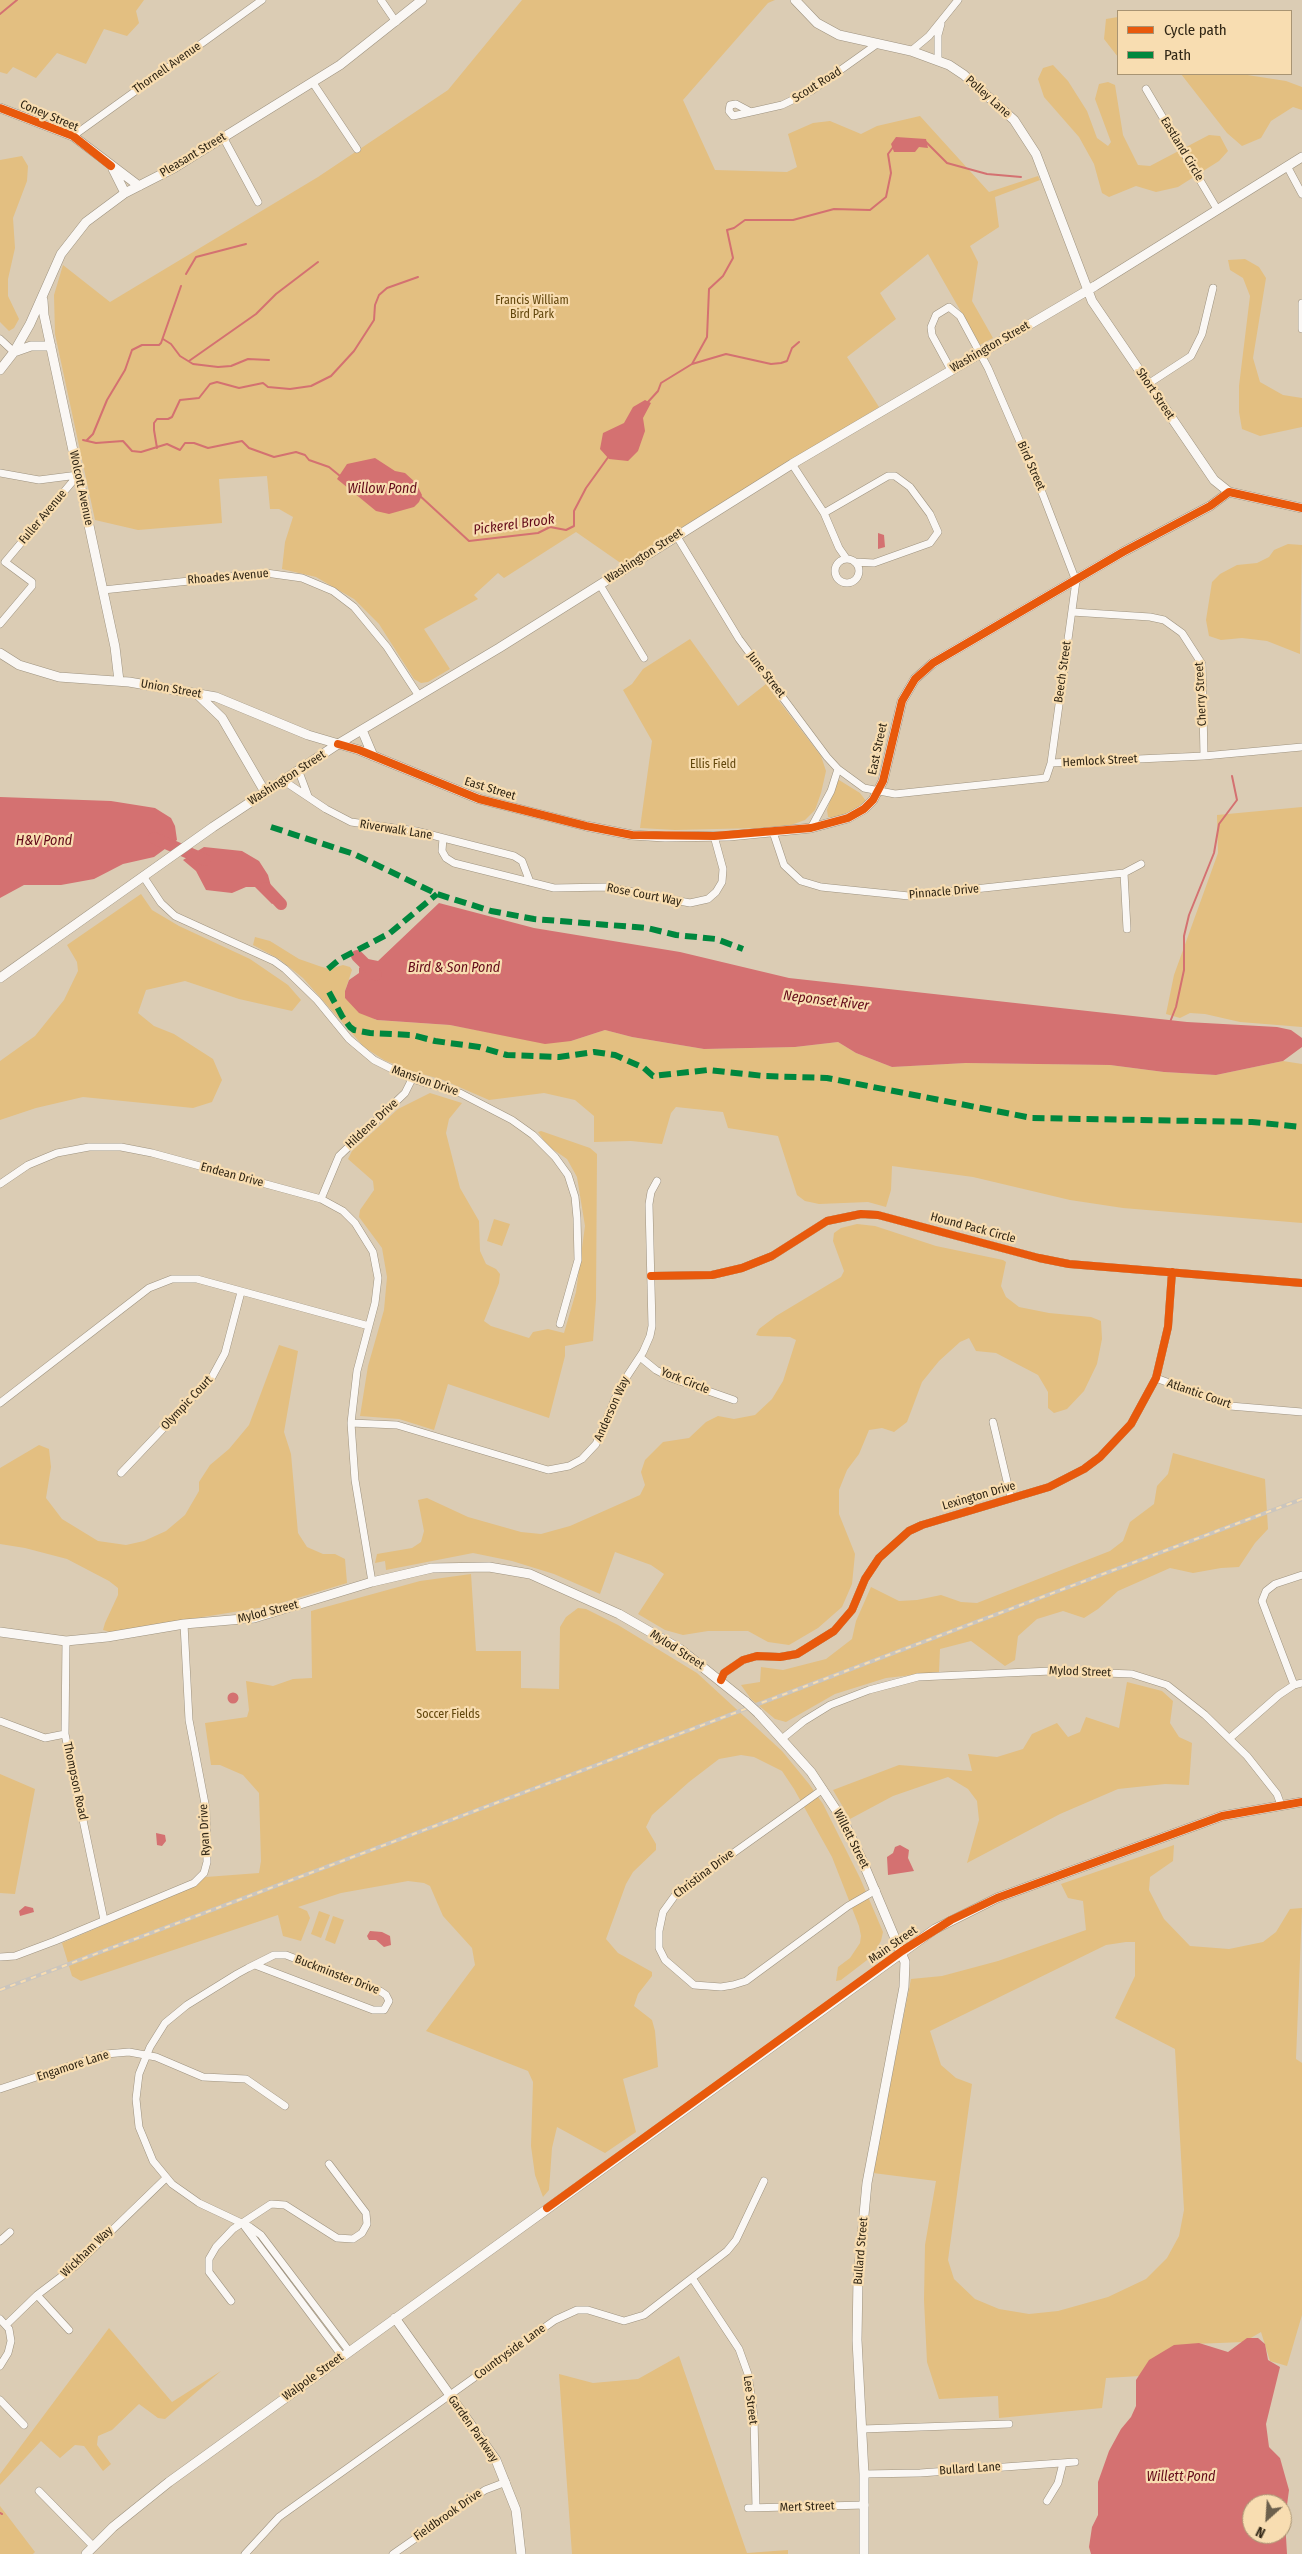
<!DOCTYPE html>
<html>
<head>
<meta charset="utf-8">
<style>
  body { margin:0 }
  #map { position:relative; width:1302px; height:2554px; overflow:hidden; background:#dbccb4; font-family:"Fira Sans Condensed",sans-serif }
  canvas { display:block }
  .legend { position:absolute; left:1117px; top:10px; width:175px; height:65px; box-sizing:border-box; background:#f8ddb1; border:1px solid #a89473; margin:0; padding:6px 9px; list-style:none; font-size:15px; color:#302615 }
  .legend li { display:flex; align-items:center; gap:10px; height:25px }
  .legend b { width:25px; border:1px solid #a89473 }
  .north { position:absolute; left:1242px; top:2494px; width:50px; height:50px; box-sizing:border-box; background:#f8ddb1; border:1px solid #a89473; border-radius:50%; rotate:206deg; font-size:14px; font-weight:700; line-height:20px; text-align:center; color:#302615 }
  .north::after { content:''; display:block; margin:auto; width:18px; height:22px; background:#6c604d; clip-path:polygon(50% 0,100% 100%,50% 72%,0 100%) }
</style>
</head>
<body>
<div id="map">
<canvas width="1302" height="2554"></canvas>
<ul class="legend">
<li><b style="height:6px;background:#e8590c"></b>Cycle path</li>
<li><b style="height:6px;background:#00873e"></b>Path</li>
</ul>
<div class="north">N</div>
</div>
<script>
const g = document.querySelector('canvas').getContext('2d');
g.lineJoin = 'round';
function fillPath(path, color) { g.fillStyle = color; g.fill(path, 'evenodd'); }
const shape = rows => new Path2D(rows.map(r => 'M' + r).join(''));
function trace(path, color, width, dash) { g.strokeStyle = color; g.lineWidth = width; g.lineCap = dash ? 'butt' : 'round'; g.setLineDash(dash || []); g.stroke(path); }
function label(font, color, halo, rows, align = 'center') {
  g.font = font + ' "Fira Sans Condensed",sans-serif'; g.lineWidth = 4.5; g.setLineDash([]); g.textBaseline = 'middle'; g.strokeStyle = halo; g.fillStyle = color; for (const [text, x, y, turn = 0] of rows) {
    g.save(); g.translate(x, y); g.rotate((+turn || 0) * Math.PI / 180); g.textAlign = isNaN(turn) ? turn : align; if (halo) g.strokeText(text, 0, 0); g.fillText(text, 0, 0); g.restore();
  }
}
fillPath(shape([
  [0,0,144,0,136,11,139,23,127,36,104,29,86,64,57,53,36,78,13,67,7,74,0,72],
  [522,0,775,0,768,3,683,100,715,170,787,172,797,167,788,134,813,123,830,121,861,134,877,126,920,116,989,192,1038,176,1040,180,995,197,999,227,970,246,978,262,972,301,993,338,980,345,928,254,880,293,896,319,847,357,879,407,622,564,576,532,504,578,498,573,474,595,478,599,424,629,450,669,428,682,421,683,414,679,379,624,354,599,316,577,282,569,285,542,293,517,279,509,270,509,267,476,219,479,222,523,138,530,95,520,55,334,54,295,63,265,110,302,318,177,448,90],
  [1118,17,1118,57,1104,39,1106,19],
  [1053,65,1068,81,1087,111,1097,138,1108,146,1111,142,1095,99,1099,84,1108,82,1115,85,1123,135,1138,165,1150,166,1209,135,1220,136,1228,151,1219,161,1178,187,1156,192,1136,186,1109,197,1102,193,1094,164,1079,137,1044,97,1038,79,1043,68],
  [1181,74,1241,74,1286,81,1302,87,1302,110,1293,107,1271,121,1261,138,1242,146,1227,133],
  [22,156,28,166,27,181,13,218,15,248,8,279,8,296,19,319,14,328,9,331,0,322,0,160],
  [1245,259,1259,267,1266,278,1253,358,1260,382,1283,395,1302,398,1302,427,1260,436,1242,429,1239,412,1239,386,1250,296,1243,278,1230,270,1228,260],
  [1288,544,1302,545,1300,654,1267,641,1242,638,1221,640,1209,636,1206,620,1212,582,1220,574,1237,565,1257,563,1269,557,1274,550],
  [690,639,738,706,766,684,821,756,826,771,821,793,815,810,805,820,791,825,758,828,675,830,640,828,652,741,623,690,632,684,643,669],
  [839,780,860,793,866,801,851,812,832,818,828,817,827,810,837,781],
  [1302,807,1302,1027,1240,1022,1205,1014,1190,1013,1180,1018,1166,1014,1174,975,1218,853,1217,815],
  [141,894,152,910,179,926,250,959,288,985,301,1000,292,1011,239,999,185,981,146,990,138,1013,154,1026,174,1034,213,1059,222,1080,212,1102,193,1108,83,1097,36,1108,0,1120,0,1061,35,1036,64,1000,78,971,77,962,67,945],
  [255,937,270,941,299,959,319,966,329,969,343,965,350,967,352,970,345,991,345,998,376,1020,450,1025,493,1033,571,1041,605,1030,632,1037,704,1049,795,1047,838,1042,856,1053,892,1067,966,1063,1110,1065,1164,1072,1216,1075,1283,1061,1302,1064,1302,1223,1123,1208,1070,1200,973,1177,892,1166,891,1190,886,1207,868,1202,819,1204,805,1201,797,1195,778,1136,728,1128,723,1112,676,1107,671,1113,662,1144,631,1141,594,1142,594,1116,575,1100,544,1093,489,1100,443,1080,408,1070,384,1060,364,1047,303,978,279,959,253,945],
  [430,1093,462,1103,449,1119,446,1133,460,1188,479,1221,480,1251,486,1264,496,1269,500,1274,499,1283,484,1321,491,1326,529,1338,533,1332,548,1329,564,1333,576,1292,585,1226,577,1177,567,1159,548,1146,538,1132,541,1131,590,1148,597,1154,596,1300,593,1341,565,1346,565,1356,549,1418,448,1384,434,1430,399,1419,360,1416,368,1366,384,1310,387,1277,382,1248,359,1217,360,1210,374,1190,373,1181,348,1159,352,1151,398,1109],
  [494,1219,510,1224,502,1246,487,1241],
  [857,1224,875,1226,936,1246,1003,1260,1006,1262,1001,1286,1006,1297,1019,1307,1049,1313,1091,1317,1101,1321,1102,1339,1097,1364,1084,1391,1067,1409,1054,1413,1048,1408,1048,1392,1038,1375,996,1353,976,1351,969,1338,960,1342,939,1361,922,1382,907,1422,894,1432,882,1428,869,1430,859,1454,847,1470,839,1490,839,1514,855,1554,852,1584,842,1607,818,1628,789,1645,768,1642,748,1631,708,1631,683,1635,665,1630,638,1614,664,1574,651,1565,615,1552,600,1594,554,1574,512,1561,473,1553,386,1570,385,1561,375,1563,377,1554,412,1548,421,1542,424,1531,418,1500,427,1498,468,1517,521,1532,541,1534,570,1526,640,1495,645,1485,641,1472,645,1460,663,1442,689,1438,706,1422,718,1416,734,1419,755,1415,772,1399,783,1381,796,1340,790,1337,760,1336,756,1335,759,1329,776,1316,841,1277,844,1271,833,1241,834,1233,841,1228],
  [279,1345,298,1351,284,1432,291,1454,298,1533,307,1547,323,1554,335,1554,345,1559,347,1583,271,1606,110,1632,103,1630,105,1623,118,1595,118,1588,109,1581,67,1559,25,1548,0,1544,0,1468,39,1445,49,1449,51,1467,46,1498,62,1519,98,1541,126,1545,144,1541,166,1531,185,1515,199,1491,199,1482,210,1465,229,1449,249,1425],
  [1173,1453,1265,1479,1268,1529,1255,1543,1239,1567,1221,1568,1193,1573,1170,1568,1118,1591,1098,1609,1084,1618,1063,1611,1037,1619,1018,1636,1015,1660,1005,1666,971,1641,940,1649,939,1672,886,1678,835,1694,786,1722,775,1719,751,1699,741,1685,760,1682,761,1667,783,1670,826,1659,852,1639,856,1621,871,1587,899,1601,917,1600,941,1595,961,1602,977,1603,1110,1551,1123,1541,1130,1522,1154,1504,1157,1486,1168,1474],
  [471,1574,476,1651,521,1651,521,1688,559,1689,560,1627,566,1617,578,1608,586,1609,618,1625,697,1673,782,1751,809,1784,823,1804,860,1878,883,1932,881,1941,871,1957,841,1980,836,1981,838,1967,850,1958,860,1943,861,1936,859,1926,832,1857,794,1789,782,1771,754,1757,741,1755,719,1759,689,1782,652,1815,646,1827,656,1844,656,1850,633,1872,626,1884,606,1939,618,1953,652,1972,652,1976,638,1994,634,2006,652,2020,655,2031,658,2067,623,2079,636,2132,605,2153,557,2127,552,2148,549,2190,543,2197,535,2175,531,2146,533,2082,528,2071,426,2031,475,1965,472,1948,443,1916,430,1886,424,1883,408,1881,341,1893,298,1907,307,1911,310,1918,301,1941,283,1936,278,1915,81,1981,72,1976,62,1943,178,1893,206,1877,259,1873,261,1861,259,1793,243,1775,220,1765,211,1765,205,1723,247,1717,249,1710,246,1681,273,1686,293,1679,312,1678,311,1611,420,1581],
  [1127,1682,1162,1691,1173,1701,1170,1723,1179,1737,1192,1743,1189,1785,1165,1784,1118,1789,1060,1814,967,1863,979,1820,977,1801,968,1789,948,1777,893,1796,850,1819,833,1790,899,1765,972,1771,968,1754,997,1757,1023,1749,1032,1734,1057,1723,1068,1737,1080,1732,1086,1717,1119,1728],
  [0,1774,35,1789,15,1894,0,1893],
  [1174,1845,1173,1861,1150,1877,1149,1890,1164,1919,1190,1946,1229,1949,1263,1942,1276,1932,1290,1909,1302,1908,1296,2059,1302,2063,1302,2315,1287,2366,1270,2361,1261,2332,1244,2342,1193,2344,1140,2376,1106,2378,1102,2408,999,2418,998,2396,939,2399,927,2362,924,2300,925,2245,936,2181,873,2173,911,1979,942,1976,998,1961,1086,1930,1083,1901,1068,1898,1061,1884],
  [1126,1942,1135,1942,1135,1976,1115,2018,1175,2049,1184,2210,1179,2236,1167,2258,1146,2279,1108,2297,1058,2311,1029,2314,999,2309,975,2299,954,2279,948,2260,972,2084,956,2078,941,2065,930,2031,1106,1945],
  [319,1911,330,1915,321,1938,311,1934],
  [333,1916,344,1920,335,1944,325,1940],
  [109,2328,172,2402,221,2371,165,2419,158,2418,139,2404,112,2430,98,2436,97,2445,111,2464,103,2471,84,2446,75,2445,60,2458,41,2441,0,2485,0,2474],
  [679,2356,747,2553,788,2550,788,2554,572,2554,559,2374,593,2383,638,2379],
  [0,2506,35,2552,33,2554,0,2554]
]), '#e3bf81');
fillPath(shape([
  [896,137,926,139,928,148,919,147,915,152,894,152,891,144],
  [645,400,651,403,643,418,645,431,638,451,628,461,609,459,600,449,603,433,624,423,633,407],
  [375,458,395,471,405,473,416,483,422,495,419,502,414,507,389,514,376,511,337,479,347,464],
  [878,533,884,535,885,547,878,549],
  [0,797,111,801,155,808,171,818,175,826,177,840,154,857,123,864,94,879,61,885,24,885,0,898],
  [204,847,242,851,259,861,268,875,272,890,282,897,272,904,255,887,246,887,232,893,206,890,196,871,183,860],
  [439,903,534,928,680,952,789,978,1187,1022,1277,1027,1291,1030,1302,1038,1302,1047,1283,1061,1216,1075,1164,1072,1110,1065,966,1063,892,1067,856,1053,838,1042,795,1047,704,1049,632,1037,605,1030,571,1041,545,1044,450,1025,377,1020,359,1013,345,998,345,991,349,980,359,973,359,968,368,959,378,961],
  '227.5 1698a5.5 5.5 0 1 1 11 0a5.5 5.5 0 1 1-11 0Z',
  [156,1833,165,1835,166,1841,162,1846,157,1845],
  [900,1845,909,1850,908,1858,914,1871,888,1875,887,1857,893,1853,895,1847],
  [25,1906,33,1908,34,1912,20,1916,19,1911],
  [370,1931,382,1932,390,1936,391,1945,384,1947,376,1940,369,1940,367,1936],
  [1247,2338,1258,2338,1265,2344,1268,2360,1280,2367,1266,2424,1269,2447,1280,2458,1289,2490,1285,2520,1287,2554,1091,2554,1089,2547,1092,2527,1098,2515,1098,2482,1109,2451,1121,2429,1131,2417,1136,2406,1136,2380,1149,2360,1174,2345,1199,2343,1228,2352],
  [1252,2504,1282,2504,1282,2534,1252,2534]
]), '#d47171');
trace(shape([
  [0,14,17,0],
  [926,142,947,163,987,174,1021,177],
  [186,274,196,257,246,244],
  [163,339,171,344,180,356,193,364,218,367,231,366,248,359,269,360],
  [189,361,256,314,276,294,318,262],
  [692,364,726,354,771,364,781,363,787,361,792,348,799,342],
  [648,402,658,391,661,383,692,364,707,337,709,289,723,276,733,258,727,230,734,228,745,220,793,220,834,209,870,210,886,197,891,173,888,154,894,146],
  [83,440,96,443,123,441,132,451,141,452,167,444,180,450,185,443,194,443,208,448,242,441,249,448,274,457,296,452,305,455,309,460,329,467,340,476],
  [87,440,93,434,107,400,125,370,132,350,142,345,159,345,161,343,181,286],
  [157,448,154,430,154,423,157,419,168,419,172,417,180,400,199,398,210,384,217,382,239,388,263,383,268,387,290,389,311,386,331,376,354,351,374,320,375,305,379,295,387,288,418,277],
  [419,495,469,541,538,533,550,527,566,530,574,526,574,511,586,488,609,456],
  [1170,1022,1176,1007,1184,970,1184,936,1189,915,1214,853,1219,824,1237,800,1232,776],
  [0,2513,2,2514]
]), '#d47171', 2);
trace(shape([
  [154,838,205,860],
  [266,888,281,904],
  [357,956,376,975]
]), '#d47171', 12);
const street = shape([
  [381,0,396,22],
  [911,51,929,36,958,0],
  [938,60,938,35,941,24],
  [313,83,357,149],
  [1146,89,1217,209],
  [751,112,733,116,729,111,730,105,736,104,751,112,782,105,811,91,877,44],
  [73,136,262,0],
  [223,137,258,202],
  [1287,166,1302,194],
  [1302,303,1302,329],
  [0,339,14,352],
  [1148,384,1191,356,1202,334,1213,288],
  [792,464,824,513,839,548,846,558],
  [0,473,39,480,78,475],
  [824,513,888,476,895,476,910,487,930,514,938,532,930,543,874,563,855,562],
  [676,535,739,639,827,757,838,769,864,788,895,794,1046,778,1051,763,1076,581,1043,495,988,368,960,316,949,307,936,315,931,327,932,335,951,370],
  '835 571a12 12 0 1 1 24 0a12 12 0 1 1-24 0Z',
  [600,585,644,658],
  [103,590,266,573,302,578,333,591,354,607,387,647,419,696],
  [1072,612,1150,617,1164,620,1182,633,1202,664,1204,756],
  [0,624,32,586,32,582,5,562,78,475],
  [1051,763,1204,756,1302,747],
  [299,772,308,796],
  [284,781,326,809,351,822,416,831,514,856,522,861,530,882],
  [811,828,831,791,838,769],
  [773,832,784,865,801,881,821,887,909,896,1124,873,1141,864],
  [443,838,442,851,446,858,454,863,554,888,607,887,690,903,708,899,716,892,722,882,723,869,714,836],
  [1124,873,1127,929],
  [143,876,161,903,175,916,274,961,285,969,317,1000,349,1039,374,1060,412,1079,460,1093,512,1120,533,1135,555,1157,568,1175,575,1197,577,1218,578,1260,560,1324],
  [0,1184,28,1165,57,1153,89,1147,121,1147,152,1153,321,1199,343,1211,355,1223,373,1252,378,1278,375,1303,357,1371,351,1423,355,1480,372,1582],
  [321,1199,339,1156,405,1093,412,1079],
  [651,1276,712,1275,742,1268,772,1256,827,1221,861,1214,878,1215,1039,1258,1069,1264,1302,1283],
  [640,1357,656,1370,671,1378,734,1400],
  [1156,1378,1230,1406,1302,1412],
  [0,1403,149,1288,172,1279,197,1279,369,1326],
  [993,1422,1011,1498],
  [351,1423,397,1425,548,1470,569,1466,582,1459,596,1444,620,1387,643,1352,650,1336,652,1326,649,1204,651,1192,657,1181],
  [121,1473,212,1377,225,1353,241,1292],
  [66,1641,65,1734,104,1920],
  [721,1680,724,1673,743,1660,757,1656,780,1657,797,1654,834,1631,852,1610,865,1579,879,1558,909,1531,922,1525,1049,1487,1084,1469,1100,1457,1131,1424,1156,1378,1168,1327,1172,1272],
  [1294,1685,1262,1601,1266,1591,1275,1584,1302,1575],
  [0,1721,45,1738,65,1734],
  [783,1738,804,1721,830,1705,869,1690,918,1677,1051,1671,1132,1674,1167,1685,1205,1715,1247,1756,1277,1794,1281,1805],
  [1230,1738,1279,1695,1294,1685,1302,1683],
  [823,1789,676,1894,663,1912,659,1931,659,1948,665,1960,694,1985,721,1987,733,1985,746,1981,848,1906,876,1890],
  [0,1957,15,1956,55,1941,194,1883,204,1873,207,1862,206,1809,189,1720,184,1624],
  [255,1965,373,2010,384,2010,389,2001,386,1995,380,1991,286,1955,274,1955,248,1968,237,1974,187,2005,165,2023,150,2047,139,2074,136,2099,139,2127,153,2161,172,2184,199,2203,250,2227,261,2235,349,2351],
  [0,2089,106,2054,129,2052,156,2057,203,2077,246,2079,285,2106],
  [245,2227,342,2356],
  [0,2241,10,2232],
  [692,2278,739,2349,748,2374,754,2416,756,2508],
  [37,2295,69,2330],
  [231,2301,209,2272,209,2259,216,2247,233,2229,271,2204,285,2205,337,2238,353,2239,362,2233,367,2224,366,2213,329,2164],
  [0,2319,9,2329,11,2341,8,2353,0,2366],
  [6,2325,37,2295,74,2267,166,2178],
  [0,2400,24,2425],
  [862,2429,1009,2424],
  [864,2474,920,2473,1075,2462],
  [39,2491,93,2546],
  [1047,2501,1058,2483,1063,2463],
  [748,2508,865,2505],
  [245,2554,279,2517,555,2320,577,2310,588,2310,624,2321,644,2315,727,2251,736,2240,764,2181],
  [393,2554,485,2490,506,2482]
]);
const secondary = shape([
  [795,0,817,23,839,35,911,51,949,65,964,75,1014,120,1036,154,1092,301,1214,480,1229,492],
  [0,108,73,136,139,186],
  [113,169,125,193],
  [43,300,44,315,115,647,119,681],
  [14,352,31,346,51,346],
  [0,370,14,352,30,324,61,254,86,222,125,193,174,168,340,65,422,0],
  [0,653,19,665,59,677,129,682,216,697,308,735,359,750,479,799,586,826,632,835,665,837,729,836,811,828,848,818,864,809,873,800,883,781,902,701,915,679,933,663,1123,552,1210,506,1229,492,1302,508],
  [197,694,222,718,265,792],
  [362,730,373,756],
  [0,978,213,827,338,744,499,648,792,464,1095,286,1302,157],
  [0,1632,66,1641,107,1637,184,1624,254,1618,372,1582,432,1568,489,1567,530,1574,619,1614,680,1649,746,1702],
  [758,1713,811,1772,844,1822,862,1860,905,1962,904,1987,867,2183,858,2278,857,2340,864,2474,864,2554],
  [395,2318,496,2460,516,2510,521,2554],
  [86,2554,113,2527,169,2482,935,1929,997,1898,1222,1816,1302,1802]
]);
trace(street, '#9d927f', 8);
trace(secondary, '#9d927f', 10);
trace(street, '#faf7f4', 7);
trace(secondary, '#faf7f4', 9);
const rail = shape([
  [0,1990,1302,1499]
]);
trace(rail, '#cac5be', 4);
trace(rail, '#f8ddb1', 2, [5.5]);
const secondaryBridge = shape([
  [746,1702,758,1713]
]);
trace(secondaryBridge, '#9d927f', 10, []);
trace(secondaryBridge, '#faf7f4', 9);
trace(shape([
  [271,827,354,854,437,894,491,911,534,919,647,928,676,935,716,939,743,949],
  [328,969,340,959,390,933,437,894],
  [329,992,342,1016,350,1027,354,1030,370,1033,412,1035,435,1041,479,1047,507,1055,559,1057,594,1052,615,1055,644,1068,653,1076,708,1070,764,1076,827,1078,1032,1118,1252,1122,1302,1127]
]), '#00873e', 6, [12, 6]);
trace(shape([
  [0,108,73,136,111,166],
  [338,744,359,750,479,799,586,826,632,835,714,836,811,828,848,818,864,809,873,800,883,781,902,701,915,679,933,663,1123,552,1210,506,1229,492,1302,508],
  [651,1276,712,1275,742,1268,772,1256,827,1221,861,1214,878,1215,1039,1258,1069,1264,1302,1283],
  [721,1680,724,1673,743,1660,757,1656,780,1657,797,1654,834,1631,852,1610,865,1579,879,1558,909,1531,922,1525,1049,1487,1084,1469,1100,1457,1131,1424,1156,1378,1168,1327,1172,1272],
  [547,2208,902,1951,951,1920,997,1898,1222,1816,1302,1802]
]), '#e8590c', 8);
label('12px', '#302615', '#f8ddb1', [
  ["Thornell Avenue",167,68,-35],
  ["Scout Road",817,85,-32],
  ["Polley Lane",988,97,42],
  ["Coney Street",49,116,23],
  ["Eastland Circle",1182,149,59],
  ["Pleasant Street",193,155,-31],
  ["Washington Street",990,347,-30],
  ["Short Street",1155,394,56],
  ["Bird Street",1031,466,66],
  ["Wolcott Avenue",81,488,78],
  ["Fuller Avenue",43,517,-50],
  ["Washington Street",644,556,-33],
  ["Rhoades Avenue",228,577,-5],
  ["Beech Street",1063,672,-82],
  ["June Street",766,675,52],
  ["Union Street",171,689,10],
  ["Cherry Street",1201,694,-93],
  ["East Street",878,749,-78],
  ["Hemlock Street",1100,761,-3],
  ["Washington Street",287,778,-33],
  ["East Street",490,789,17],
  ["Riverwalk Lane",396,830,9],
  ["Pinnacle Drive",944,892,-5],
  ["Rose Court Way",644,895,11],
  ["Mansion Drive",425,1081,19],
  ["Hildene Drive",372,1124,-43],
  ["Endean Drive",232,1175,15],
  ["Hound Pack Circle",973,1228,15],
  ["York Circle",685,1381,22],
  ["Atlantic Court",1199,1394,19],
  ["Olympic Court",187,1403,-47],
  ["Anderson Way",612,1409,-66],
  ["Lexington Drive",979,1496,-16],
  ["Mylod Street",268,1612,-14],
  ["Mylod Street",677,1650,33],
  ["Mylod Street",1080,1672,2],
  ["Thompson Road",75,1781,78],
  ["Ryan Drive",205,1830,-93],
  ["Willett Street",851,1839,63],
  ["Christina Drive",704,1874,-37],
  ["Main Street",893,1945,-35],
  ["Buckminster Drive",337,1975,21],
  ["Engamore Lane",73,2066,-18],
  ["Bullard Street",861,2251,-85],
  ["Wickham Way",87,2252,-44],
  ["Countryside Lane",510,2352,-36],
  ["Walpole Street",313,2377,-36],
  ["Lee Street",750,2400,83],
  ["Garden Parkway",473,2429,55],
  ["Bullard Lane",970,2469,-4],
  ["Mert Street",807,2507,-2],
  ["Fieldbrook Drive",448,2515,-35]
]);
label('12px', '#62460b', '#f8ddb1', [
  ["Francis William",532,301],
  ["Bird Park",532,315],
  ["Ellis Field",713,765],
  ["Soccer Fields",448,1715]
]);
label('italic 14px', '#630a19', '#f8ddb1', [
  ["Willow Pond",382,489],
  ["Pickerel Brook",514,525,-8],
  ["H&V Pond",44,841],
  ["Bird & Son Pond",454,968],
  ["Neponset River",826,1001,7],
  ["Willett Pond",1181,2477]
]);
</script>
</body>
</html>
